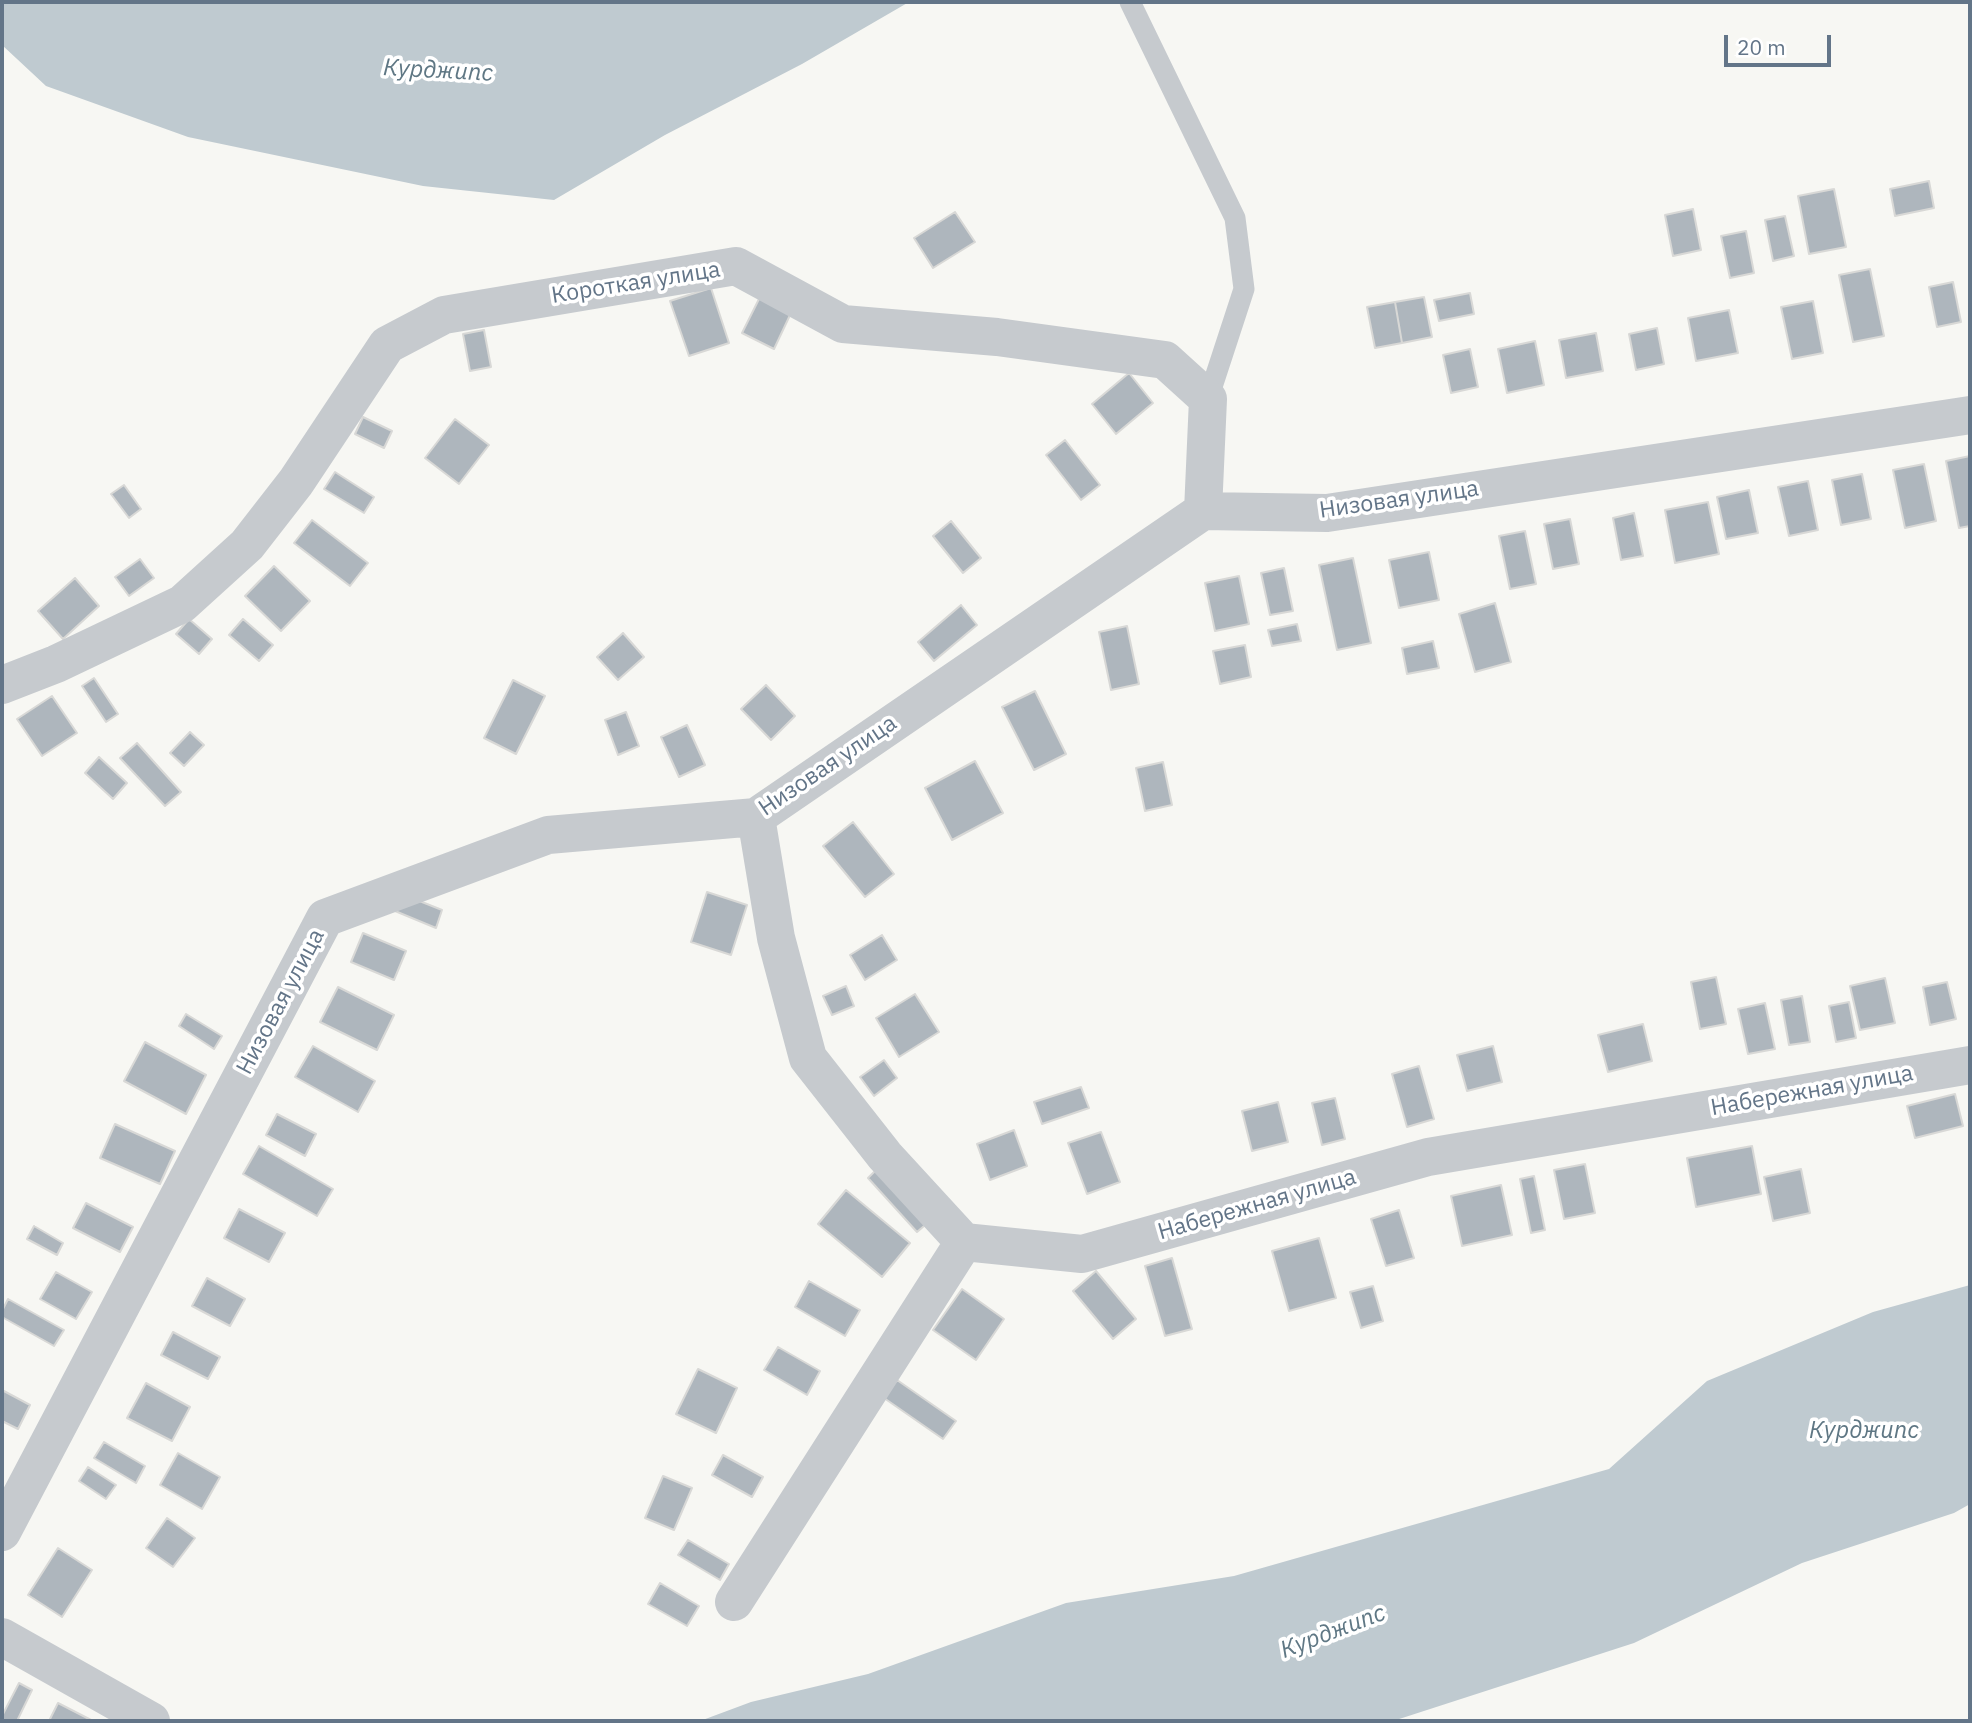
<!DOCTYPE html>
<html>
<head>
<meta charset="utf-8">
<style>
  body { margin:0 }
  #map { position:relative; width:1972px; height:1723px; overflow:hidden; background:#f7f7f3; font-family:"IBM Plex Sans",sans-serif }
  canvas { display:block }
  .frame { position:absolute; inset:0; border:4px solid #637588; pointer-events:none }
  .scale { position:absolute; left:1724px; top:35px; width:107px; height:32px; box-sizing:border-box; border:4px solid #637588; border-top:0; padding-left:9px; font-size:21px; line-height:24px; white-space:nowrap; color:#637588; -webkit-text-stroke:5px #fff; paint-order:stroke }
</style>
</head>
<body>
<div id="map">
<canvas width="1972" height="1723"></canvas>
<div class="frame"></div>
<div class="scale">20 m</div>
</div>
<script>
const g = document.querySelector('canvas').getContext('2d');
g.lineJoin = 'round';
function fillPath(path, color) { g.fillStyle = color; g.fill(path, 'evenodd'); }
const shape = rows => new Path2D(rows.map(r => 'M' + r).join(''));
function trace(path, color, width, dash) { g.strokeStyle = color; g.lineWidth = width; g.lineCap = dash ? 'butt' : 'round'; g.setLineDash(dash || []); g.stroke(path); }
function label(font, color, halo, rows, align = 'center') {
  g.font = font + ' "IBM Plex Sans",sans-serif'; g.lineWidth = 7; g.setLineDash([]); g.textBaseline = 'middle'; g.strokeStyle = halo; g.fillStyle = color; for (const [text, x, y, turn = 0] of rows) {
    g.save(); g.translate(x, y); g.rotate((+turn || 0) * Math.PI / 180); g.textAlign = isNaN(turn) ? turn : align; if (halo) g.strokeText(text, 0, 0); g.fillText(text, 0, 0); g.restore();
  }
}
fillPath(shape([
  [2,2,909,2,802,64,665,135,554,200,423,186,188,137,46,86,2,45],
  [1970,1285,1970,1504,1954,1513,1802,1563,1634,1643,1393,1721,700,1721,751,1702,868,1674,1066,1603,1234,1576,1609,1469,1707,1381,1873,1312]
]), '#bfcad0');
const building = shape([
  [1929,181,1934,208,1895,216,1890,189,1929,181],
  [1834,189,1846,247,1809,254,1798,196,1834,189],
  [1693,209,1701,250,1673,256,1665,215,1693,209],
  [955,212,975,242,933,268,914,238,955,212],
  [1785,216,1794,256,1773,261,1765,220,1785,216],
  [1746,231,1754,273,1730,278,1721,236,1746,231],
  [1870,269,1884,336,1853,342,1839,275,1870,269],
  [1953,282,1961,322,1937,327,1929,287,1953,282],
  [711,288,729,343,689,356,670,301,711,288],
  [1470,293,1474,314,1439,321,1434,300,1470,293],
  [760,297,791,313,774,349,742,333,760,297],
  [1424,297,1432,337,1402,343,1395,302,1424,297],
  [1813,301,1823,353,1792,359,1781,307,1813,301],
  [1395,302,1402,343,1375,348,1367,307,1395,302],
  [1729,310,1738,353,1696,361,1688,318,1729,310],
  [1657,328,1664,364,1636,370,1629,334,1657,328],
  [484,330,491,367,470,371,463,334,484,330],
  [1596,333,1603,371,1566,378,1559,340,1596,333],
  [1535,341,1544,385,1507,393,1498,349,1535,341],
  [1470,349,1478,387,1451,393,1443,355,1470,349],
  [1129,373,1153,403,1116,434,1092,404,1129,373],
  [363,417,392,431,384,448,355,434,363,417],
  [455,419,489,445,459,484,425,458,455,419],
  [1065,440,1100,485,1081,500,1046,455,1065,440],
  [1970,456,1970,526,1959,528,1946,461,1970,456],
  [1924,464,1936,521,1905,528,1893,470,1924,464],
  [335,472,374,497,364,513,324,489,335,472],
  [1862,474,1871,519,1841,525,1832,480,1862,474],
  [1808,481,1818,530,1789,536,1778,487,1808,481],
  [124,485,141,509,129,518,111,494,124,485],
  [1749,490,1758,533,1726,539,1717,497,1749,490],
  [1708,502,1719,554,1675,563,1665,510,1708,502],
  [1634,513,1643,556,1621,560,1613,518,1634,513],
  [1570,519,1579,564,1553,569,1544,524,1570,519],
  [312,520,368,563,350,586,294,543,312,520],
  [951,521,981,558,963,573,933,536,951,521],
  [1525,531,1536,584,1510,589,1499,536,1525,531],
  [1429,552,1439,600,1399,608,1389,560,1429,552],
  [1353,558,1371,643,1337,650,1319,565,1353,558],
  [140,559,154,578,129,596,115,577,140,559],
  [274,566,310,601,281,631,245,596,274,566],
  [1284,568,1293,611,1270,615,1261,573,1284,568],
  [1239,576,1249,624,1215,631,1205,583,1239,576],
  [75,578,99,606,63,639,38,611,75,578],
  [1495,603,1511,662,1475,672,1459,614,1495,603],
  [961,605,977,625,934,661,918,642,961,605],
  [189,619,212,639,199,654,176,634,189,619],
  [243,619,273,645,259,661,229,635,243,619],
  [1297,624,1301,641,1272,646,1268,630,1297,624],
  [1127,626,1139,684,1111,690,1099,632,1127,626],
  [623,633,644,657,618,680,597,657,623,633],
  [1433,641,1439,668,1407,674,1402,648,1433,641],
  [1245,645,1251,677,1220,684,1213,651,1245,645],
  [94,678,118,714,106,722,82,686,94,678],
  [513,680,545,696,516,754,484,738,513,680],
  [766,685,795,716,771,740,741,709,766,685],
  [1035,691,1066,754,1034,770,1002,707,1035,691],
  [52,696,77,733,42,756,17,719,52,696],
  [626,712,639,746,618,755,605,720,626,712],
  [687,725,705,765,679,777,661,737,687,725],
  [190,732,204,745,184,766,170,753,190,732],
  [137,743,181,792,165,806,120,758,137,743],
  [99,757,127,783,113,799,85,773,99,757],
  [975,761,1003,813,952,840,925,788,975,761],
  [1163,762,1172,805,1145,811,1136,768,1163,762],
  [853,822,894,874,865,897,823,846,853,822],
  [707,892,747,905,731,955,691,942,707,892],
  [402,894,442,910,436,928,395,911,402,894],
  [363,933,406,951,394,980,351,962,363,933],
  [882,935,897,960,865,980,850,955,882,935],
  [1716,977,1726,1024,1700,1029,1691,982,1716,977],
  [1885,978,1895,1023,1860,1030,1850,986,1885,978],
  [1947,982,1956,1019,1930,1025,1923,987,1947,982],
  [846,986,854,1006,832,1015,823,996,846,986],
  [338,987,394,1015,377,1050,320,1022,338,987],
  [915,994,939,1032,899,1057,876,1018,915,994],
  [1802,996,1810,1042,1789,1045,1781,1000,1802,996],
  [1849,1002,1856,1038,1836,1042,1829,1006,1849,1002],
  [1765,1003,1775,1049,1748,1054,1738,1009,1765,1003],
  [186,1014,222,1036,214,1049,179,1026,186,1014],
  [1643,1024,1652,1061,1608,1072,1598,1035,1643,1024],
  [145,1042,206,1075,186,1114,124,1081,145,1042],
  [313,1046,375,1081,358,1112,295,1077,313,1046],
  [1493,1046,1502,1082,1467,1091,1457,1055,1493,1046],
  [884,1060,897,1078,874,1096,860,1077,884,1060],
  [1419,1066,1434,1119,1407,1127,1392,1074,1419,1066],
  [1081,1087,1089,1108,1042,1124,1034,1102,1081,1087],
  [1955,1094,1963,1126,1915,1138,1907,1106,1955,1094],
  [1335,1098,1345,1139,1322,1145,1312,1103,1335,1098],
  [1278,1102,1288,1142,1252,1151,1242,1111,1278,1102],
  [277,1114,316,1134,305,1156,266,1135,277,1114],
  [115,1124,175,1151,160,1184,100,1158,115,1124],
  [1014,1130,1027,1166,990,1180,977,1144,1014,1130],
  [1101,1132,1120,1182,1087,1194,1068,1143,1101,1132],
  [259,1146,333,1189,317,1216,243,1174,259,1146],
  [1752,1146,1761,1194,1696,1207,1687,1158,1752,1146],
  [1585,1164,1595,1213,1564,1219,1554,1170,1585,1164],
  [881,1165,931,1220,917,1232,868,1178,881,1165],
  [1801,1169,1810,1213,1773,1221,1764,1177,1801,1169],
  [1534,1176,1545,1230,1531,1233,1520,1179,1534,1176],
  [1501,1185,1512,1235,1462,1246,1451,1196,1501,1185],
  [846,1190,910,1243,882,1277,818,1224,846,1190],
  [86,1203,133,1227,120,1252,73,1228,86,1203],
  [239,1209,285,1233,269,1262,224,1238,239,1209],
  [1399,1210,1414,1258,1386,1266,1371,1219,1399,1210],
  [34,1226,63,1243,57,1255,27,1239,34,1226],
  [1319,1238,1336,1298,1289,1311,1272,1251,1319,1238],
  [1172,1258,1192,1329,1165,1336,1145,1266,1172,1258],
  [1096,1271,1136,1319,1113,1339,1073,1291,1096,1271],
  [56,1272,92,1292,76,1319,40,1299,56,1272],
  [207,1278,245,1299,230,1326,192,1306,207,1278],
  [809,1281,860,1310,845,1336,795,1307,809,1281],
  [1373,1286,1383,1321,1361,1328,1350,1292,1373,1286],
  [962,1289,1004,1319,976,1360,933,1330,962,1289],
  [8,1299,64,1330,54,1346,2,1317,2,1311,8,1299],
  [173,1332,220,1357,208,1379,161,1355,173,1332],
  [778,1347,820,1371,807,1395,764,1370,778,1347],
  [698,1369,737,1388,716,1433,676,1414,698,1369],
  [897,1380,956,1421,943,1439,884,1398,897,1380],
  [146,1383,190,1407,172,1441,127,1418,146,1383],
  [2,1390,30,1405,18,1429,2,1421,2,1390],
  [104,1442,145,1466,136,1483,94,1458,104,1442],
  [178,1453,220,1477,202,1509,160,1485,178,1453],
  [723,1455,763,1477,752,1497,712,1475,723,1455],
  [88,1467,116,1485,106,1499,79,1481,88,1467],
  [663,1476,692,1488,674,1530,645,1518,663,1476],
  [167,1518,195,1538,173,1567,146,1548,167,1518],
  [688,1540,729,1564,720,1580,678,1555,688,1540],
  [58,1548,92,1570,62,1617,28,1595,58,1548],
  [660,1583,699,1606,687,1626,648,1604,660,1583],
  [19,1683,32,1690,17,1721,2,1721,2,1716,19,1683],
  [58,1703,93,1721,49,1721,58,1703]
]);
fillPath(building, '#aeb6bd');
trace(building, '#d8d8d6', 2);
trace(shape([
  [1130,2,1235,218,1244,289,1208,399]
]), '#c6cace', 21);
trace(shape([
  [2,685,56,664,182,604,247,545,296,482,387,345,444,315,736,266,843,324,997,337,1165,360,1208,399,1203,511],
  [756,817,776,938,808,1058,885,1156,964,1242],
  [2,1532,325,918,548,835,756,817,1203,511,1327,513,1970,415],
  [734,1602,964,1242,1082,1254,1428,1157,1970,1065],
  [2,1637,151,1721]
]), '#c6cace', 38);
label('23px', '#637588', '#fff', [
  ["Короткая улица",636,283,-9],
  ["Низовая улица",1399,500,-8],
  ["Низовая улица",828,766,-34],
  ["Низовая улица",281,1002,-62],
  ["Набережная улица",1812,1091,-10],
  ["Набережная улица",1257,1205,-16]
]);
label('italic 24px', '#5f7784', '#fff', [
  ["Курджипс",438,71,3],
  ["Курджипс",1864,1431],
  ["Курджипс",1333,1632,-21]
]);
</script>
</body>
</html>
